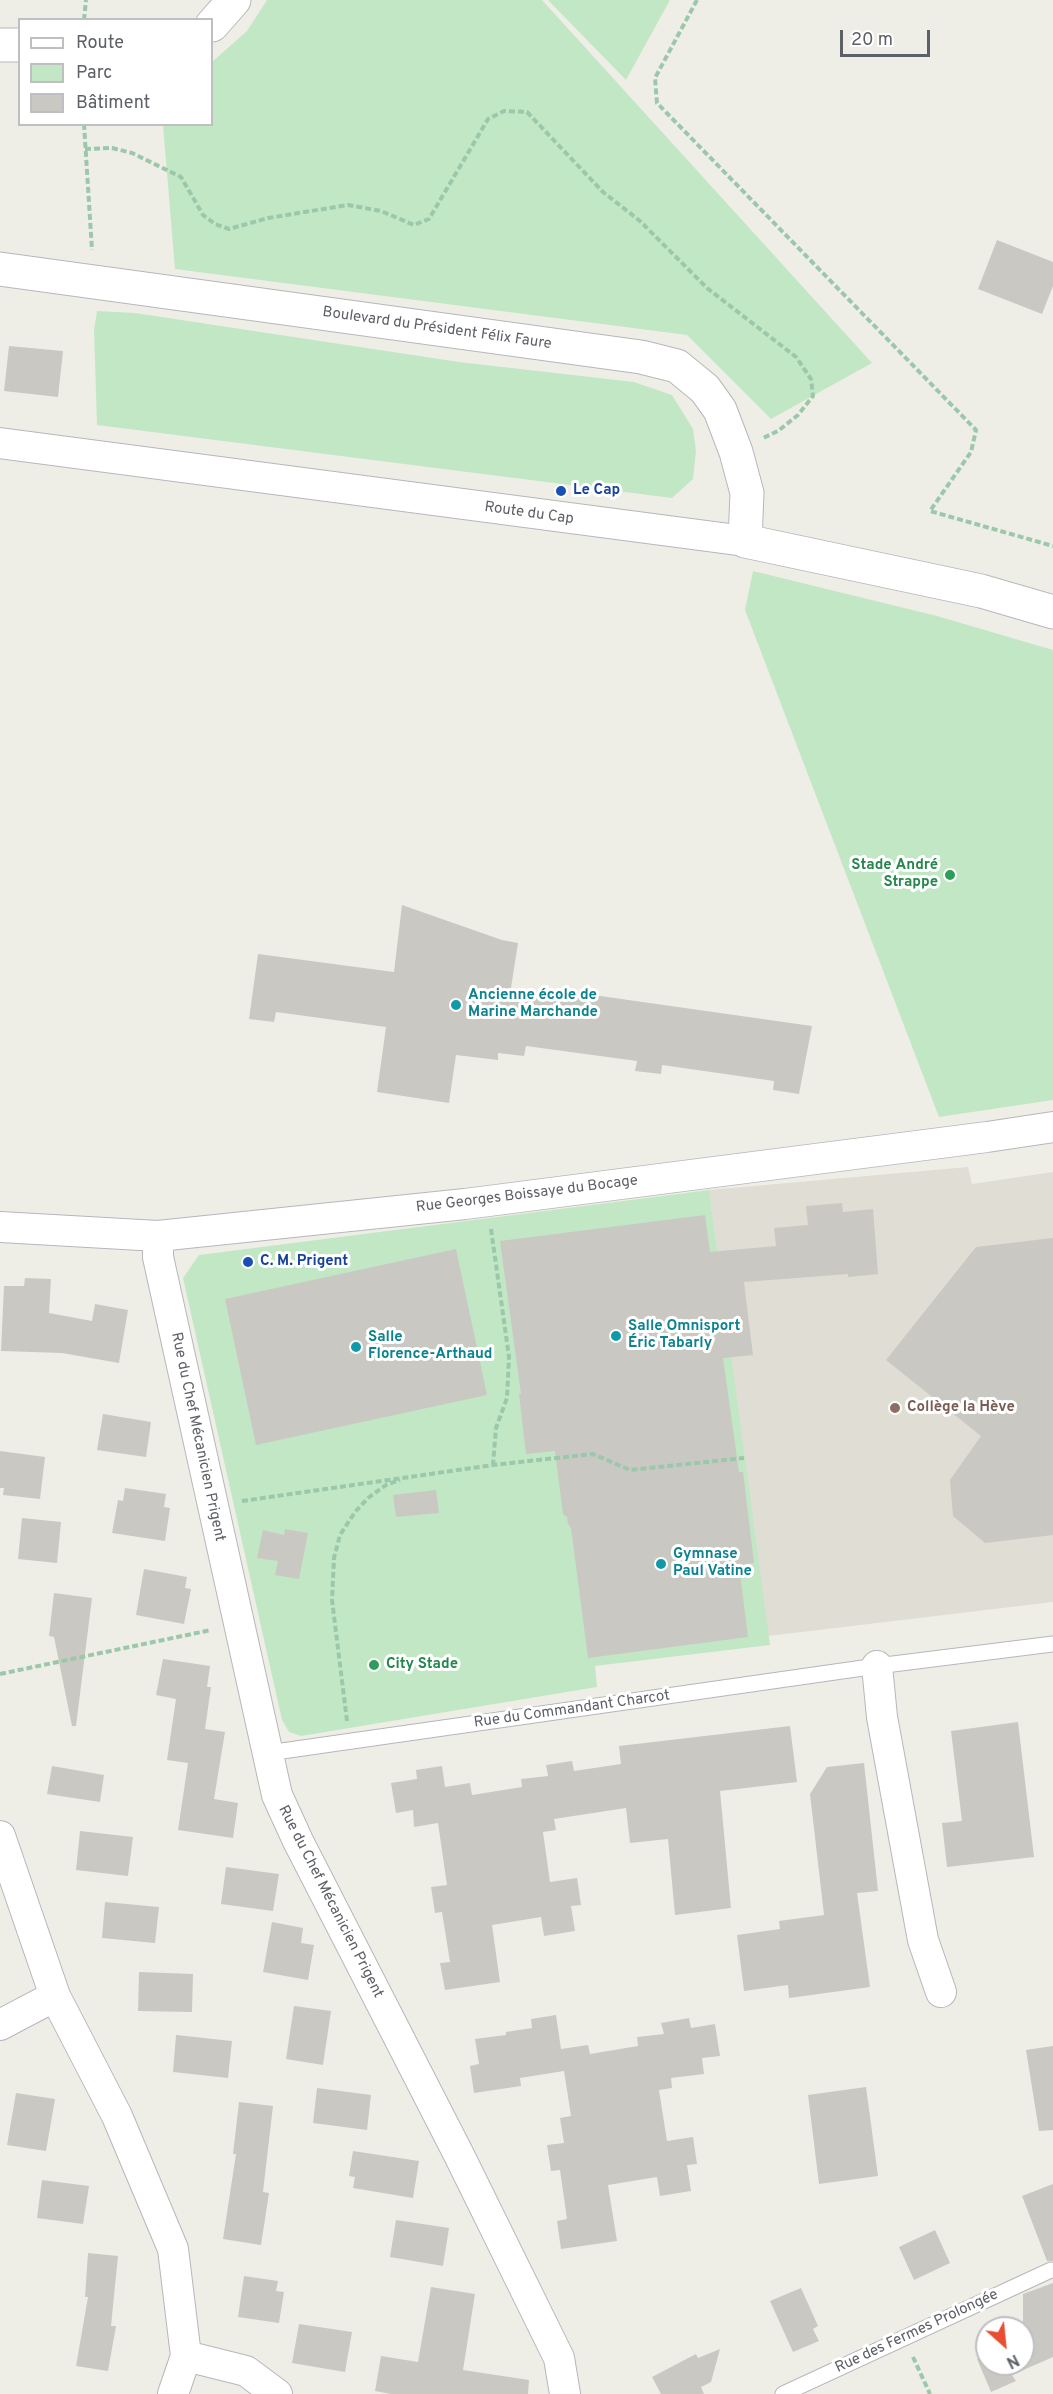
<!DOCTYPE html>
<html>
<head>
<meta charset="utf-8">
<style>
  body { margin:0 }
  #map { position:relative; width:1053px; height:2394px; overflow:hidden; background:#efeee6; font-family:Overpass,sans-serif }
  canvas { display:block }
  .legend { position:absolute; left:18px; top:18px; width:195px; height:108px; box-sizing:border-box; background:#fff; border:2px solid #bebfc2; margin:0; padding:8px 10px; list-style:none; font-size:18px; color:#5d6066 }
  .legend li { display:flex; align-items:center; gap:12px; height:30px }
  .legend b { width:30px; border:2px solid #bebfc2 }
  .north { position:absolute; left:975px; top:2316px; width:60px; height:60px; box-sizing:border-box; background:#fff; border:2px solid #bebfc2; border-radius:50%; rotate:153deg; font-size:16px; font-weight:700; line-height:24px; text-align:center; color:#5d6066 }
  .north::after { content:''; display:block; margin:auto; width:21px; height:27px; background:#e94d32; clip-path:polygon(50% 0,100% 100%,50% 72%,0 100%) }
  .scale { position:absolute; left:840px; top:30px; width:90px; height:27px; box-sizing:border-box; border:3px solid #5d6066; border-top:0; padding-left:8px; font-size:18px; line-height:21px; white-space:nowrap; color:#5d6066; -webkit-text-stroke:4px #fff; paint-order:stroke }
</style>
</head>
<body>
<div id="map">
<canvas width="1053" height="2394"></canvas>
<ul class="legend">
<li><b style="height:8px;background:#fff"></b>Route</li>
<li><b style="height:16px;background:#c2e7c5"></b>Parc</li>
<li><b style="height:16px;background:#cac8c3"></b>Bâtiment</li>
</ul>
<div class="north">N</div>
<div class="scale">20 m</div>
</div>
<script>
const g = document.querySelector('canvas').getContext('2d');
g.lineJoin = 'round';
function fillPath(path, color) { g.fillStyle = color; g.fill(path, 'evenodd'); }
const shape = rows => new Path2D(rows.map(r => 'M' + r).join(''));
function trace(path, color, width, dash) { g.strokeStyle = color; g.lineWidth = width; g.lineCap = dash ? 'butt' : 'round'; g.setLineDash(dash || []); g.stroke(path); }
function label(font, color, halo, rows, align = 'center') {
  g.font = font + ' Overpass,sans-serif'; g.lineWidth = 6; g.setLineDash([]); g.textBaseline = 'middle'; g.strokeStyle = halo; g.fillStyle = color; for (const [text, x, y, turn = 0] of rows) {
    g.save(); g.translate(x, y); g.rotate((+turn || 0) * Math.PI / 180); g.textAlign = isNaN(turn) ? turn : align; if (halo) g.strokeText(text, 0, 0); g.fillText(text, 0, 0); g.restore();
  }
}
fillPath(shape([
  [968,1167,972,1184,1053,1172,1053,1602,768,1636,709,1190]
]), '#dfddd4');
fillPath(shape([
  [267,0,542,0,872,363,771,419,687,335,175,269,163,125,212,124,212,62,247,31],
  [548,0,670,0,626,80],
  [97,311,135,313,459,362,634,382,672,395,693,429,696,451,693,479,672,498,97,425,94,330],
  [753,571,937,616,1053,650,1053,1100,939,1117,745,610],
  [709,1190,770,1645,595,1666,597,1687,301,1736,289,1732,282,1720,183,1278,199,1255]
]), '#c2e7c5');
fillPath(shape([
  [997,240,1053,262,1053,286,1042,314,978,289],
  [9,346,63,351,58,397,4,391],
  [402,905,502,940,518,943,511,988,579,997,579,993,812,1026,799,1094,773,1090,774,1081,662,1065,661,1074,635,1071,637,1061,526,1046,524,1056,498,1053,498,1060,456,1055,449,1103,377,1092,386,1027,276,1012,274,1022,249,1019,258,954,394,972],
  [842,1203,843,1212,873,1209,878,1274,848,1277,848,1274,744,1282,753,1355,723,1358,739,1472,743,1472,754,1563,739,1565,748,1637,588,1658,571,1528,568,1524,567,1517,563,1514,555,1451,526,1454,519,1394,521,1394,500,1241,705,1215,710,1252,776,1246,774,1228,808,1225,806,1206],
  [1053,1238,1053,1535,985,1543,953,1516,950,1480,981,1436,886,1360,976,1247],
  [456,1249,487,1395,256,1445,225,1299],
  [25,1278,51,1279,49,1313,92,1321,95,1304,128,1310,119,1363,62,1353,1,1351,4,1286,24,1286],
  [103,1414,151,1422,146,1457,97,1450],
  [0,1451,45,1457,40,1499,3,1495,4,1488,0,1488],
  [125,1488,166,1494,164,1507,170,1508,165,1541,112,1533,118,1500,123,1501],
  [436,1490,439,1513,396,1517,393,1495],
  [22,1518,61,1522,57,1563,18,1559],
  [285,1529,308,1533,299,1579,275,1575,278,1561,257,1558,263,1530,284,1535],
  [144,1569,187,1577,185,1588,191,1589,184,1624,136,1615],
  [54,1593,92,1598,76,1726,72,1726,54,1637,49,1636],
  [163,1659,210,1666,207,1687,211,1687,205,1729,225,1732,214,1799,238,1803,233,1838,178,1830,188,1763,167,1760,176,1699,156,1695],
  [1018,1722,1034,1857,947,1867,942,1823,962,1821,951,1731],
  [790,1726,797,1782,720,1791,731,1908,675,1915,668,1839,630,1843,626,1808,554,1819,556,1830,543,1832,550,1882,577,1878,581,1905,571,1906,575,1931,544,1936,541,1917,492,1925,500,1982,445,1990,440,1963,450,1962,442,1912,435,1913,431,1887,447,1885,438,1823,414,1827,413,1810,396,1813,391,1783,417,1779,416,1770,442,1766,445,1787,470,1783,472,1795,522,1787,521,1779,548,1776,546,1765,572,1761,574,1771,621,1764,619,1746],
  [864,1763,878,1891,857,1893,870,1987,789,1998,788,1985,744,1991,737,1935,780,1929,779,1921,824,1915,810,1794,827,1767],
  [52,1766,104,1775,100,1802,47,1794],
  [80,1831,133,1837,128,1876,76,1870],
  [226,1867,279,1874,273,1911,221,1904],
  [105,1902,159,1907,155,1943,102,1938],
  [272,1922,303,1928,301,1943,314,1945,308,1980,263,1972],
  [139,1972,193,1974,192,2012,138,2011],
  [294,2006,331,2011,323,2065,286,2059],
  [556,2015,561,2049,588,2045,590,2054,638,2046,637,2037,664,2034,661,2023,689,2018,691,2028,715,2024,720,2056,702,2058,704,2074,671,2078,672,2088,659,2090,667,2141,693,2137,697,2164,687,2165,691,2191,660,2196,657,2177,608,2185,617,2241,561,2249,557,2221,567,2219,560,2170,551,2171,547,2145,564,2143,560,2118,571,2116,564,2071,520,2078,521,2086,474,2093,470,2066,479,2064,475,2039,506,2035,506,2032,532,2028,531,2019],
  [176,2035,232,2041,228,2078,173,2072],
  [1053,2046,1053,2130,1039,2131,1026,2050],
  [866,2087,878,2176,819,2184,808,2095],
  [317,2088,371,2095,367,2130,313,2123],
  [16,2093,55,2099,46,2151,7,2145],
  [239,2102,273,2106,263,2192,269,2193,261,2245,223,2239,236,2154,233,2154],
  [353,2151,419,2161,413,2198,353,2188,355,2177,349,2176],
  [42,2180,89,2186,83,2224,37,2218],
  [1053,2184,1053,2261,1047,2261,1022,2196],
  [396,2220,449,2228,443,2266,390,2257],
  [935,2230,950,2263,914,2280,899,2247],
  [88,2253,118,2256,111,2326,116,2326,108,2371,76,2366,88,2297,85,2297],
  [244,2276,278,2281,276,2291,284,2292,279,2323,238,2317],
  [1053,2283,1053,2357,1012,2375,1016,2381,991,2392,977,2359,982,2357,978,2348,987,2344,987,2364,1023,2364,1023,2294],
  [431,2287,475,2294,463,2370,529,2380,528,2394,391,2394,375,2391,381,2356,418,2362],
  [801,2288,818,2326,813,2329,819,2341,793,2352,770,2301],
  [299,2324,352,2332,345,2372,292,2363],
  [720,2349,711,2382,701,2387,704,2394,661,2394,652,2377,696,2354,698,2358]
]), '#cac8c3');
const service = shape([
  [268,1753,877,1666,1053,1644],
  [783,2394,1051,2270]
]);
const minor = shape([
  [0,443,745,541],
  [0,1227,158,1236,465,1204,987,1137,1053,1127],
  [158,1236,158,1257,277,1795,298,1841,459,2155,559,2358,565,2394],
  [877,1666,882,1717,923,1940,941,1992],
  [0,1836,55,1996,117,2116,173,2249,186,2356,173,2394],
  [0,2025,55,1996],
  [186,2356,246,2371,277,2394]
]);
const tertiary = shape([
  [212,25,234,0],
  [0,45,20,45],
  [0,269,641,357,677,366,705,389,720,410,736,452,747,493,745,541,981,591,1053,612]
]);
trace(service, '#b6b7bc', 17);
trace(minor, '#b6b7bc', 32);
trace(tertiary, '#b6b7bc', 35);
trace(shape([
  [697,0,655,78,657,103,976,430,971,452,930,511,1053,546],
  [84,20,86,0],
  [84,124,92,250],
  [85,149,112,148,132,153,181,177,203,215,215,224,229,229,268,218,348,205,381,211,414,225,429,219,488,119,504,111,527,112,603,192,640,221,707,288,796,357,811,379,813,396,798,415,778,431,763,438],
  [491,1229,509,1357,507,1398,496,1428,493,1465],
  [242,1501,493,1465,593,1454,630,1470,744,1458],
  [0,1674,211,1630],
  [347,1721,332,1600,334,1558,340,1535,355,1512,368,1498,386,1485,400,1480],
  [913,2357,930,2394]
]), '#9bc8ab', 4, [6, 3]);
trace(service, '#fff', 15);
trace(minor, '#fff', 30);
trace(tertiary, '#fff', 33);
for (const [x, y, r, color] of [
  [561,491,6,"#1a4fb4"],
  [950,875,6,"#2e9e5b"],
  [456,1005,6,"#0f9aa8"],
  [248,1262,6,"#1a4fb4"],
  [616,1336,6,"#0f9aa8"],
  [356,1347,6,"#0f9aa8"],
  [895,1408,6,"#8d6e63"],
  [661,1564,6,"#0f9aa8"],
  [374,1665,6,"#2e9e5b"]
]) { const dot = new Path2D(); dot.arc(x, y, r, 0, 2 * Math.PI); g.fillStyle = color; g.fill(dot); trace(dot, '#fff', 2); }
label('15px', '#5d6066', '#fff', [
  ["Boulevard du Président Félix Faure",437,329,8],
  ["Route du Cap",529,514,8],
  ["Rue Georges Boissaye du Bocage",527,1195,-7],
  ["Rue du Chef Mécanicien Prigent",197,1437,78],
  ["Rue du Commandant Charcot",572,1710,-8],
  ["Rue du Chef Mécanicien Prigent",330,1902,63],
  ["Rue des Fermes Prolongée",917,2332,-25]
]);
label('bold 15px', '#164399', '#fff', [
  ["Le Cap",573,491],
  ["C. M. Prigent",260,1262]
], 'left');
label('bold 15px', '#27864d', '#fff', [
  ["Stade André",938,866],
  ["Strappe",938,883],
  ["City Stade",386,1665,"left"]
], 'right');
label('bold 15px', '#0d838f', '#fff', [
  ["Ancienne école de",468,996],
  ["Marine Marchande",468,1013],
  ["Salle Omnisport",628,1327],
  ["Éric Tabarly",628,1344],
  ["Salle",368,1338],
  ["Florence-Arthaud",368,1355],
  ["Gymnase",673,1555],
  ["Paul Vatine",673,1572]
], 'left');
label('bold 15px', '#785e54', '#fff', [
  ["Collège la Hève",907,1408]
], 'left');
</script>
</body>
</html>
